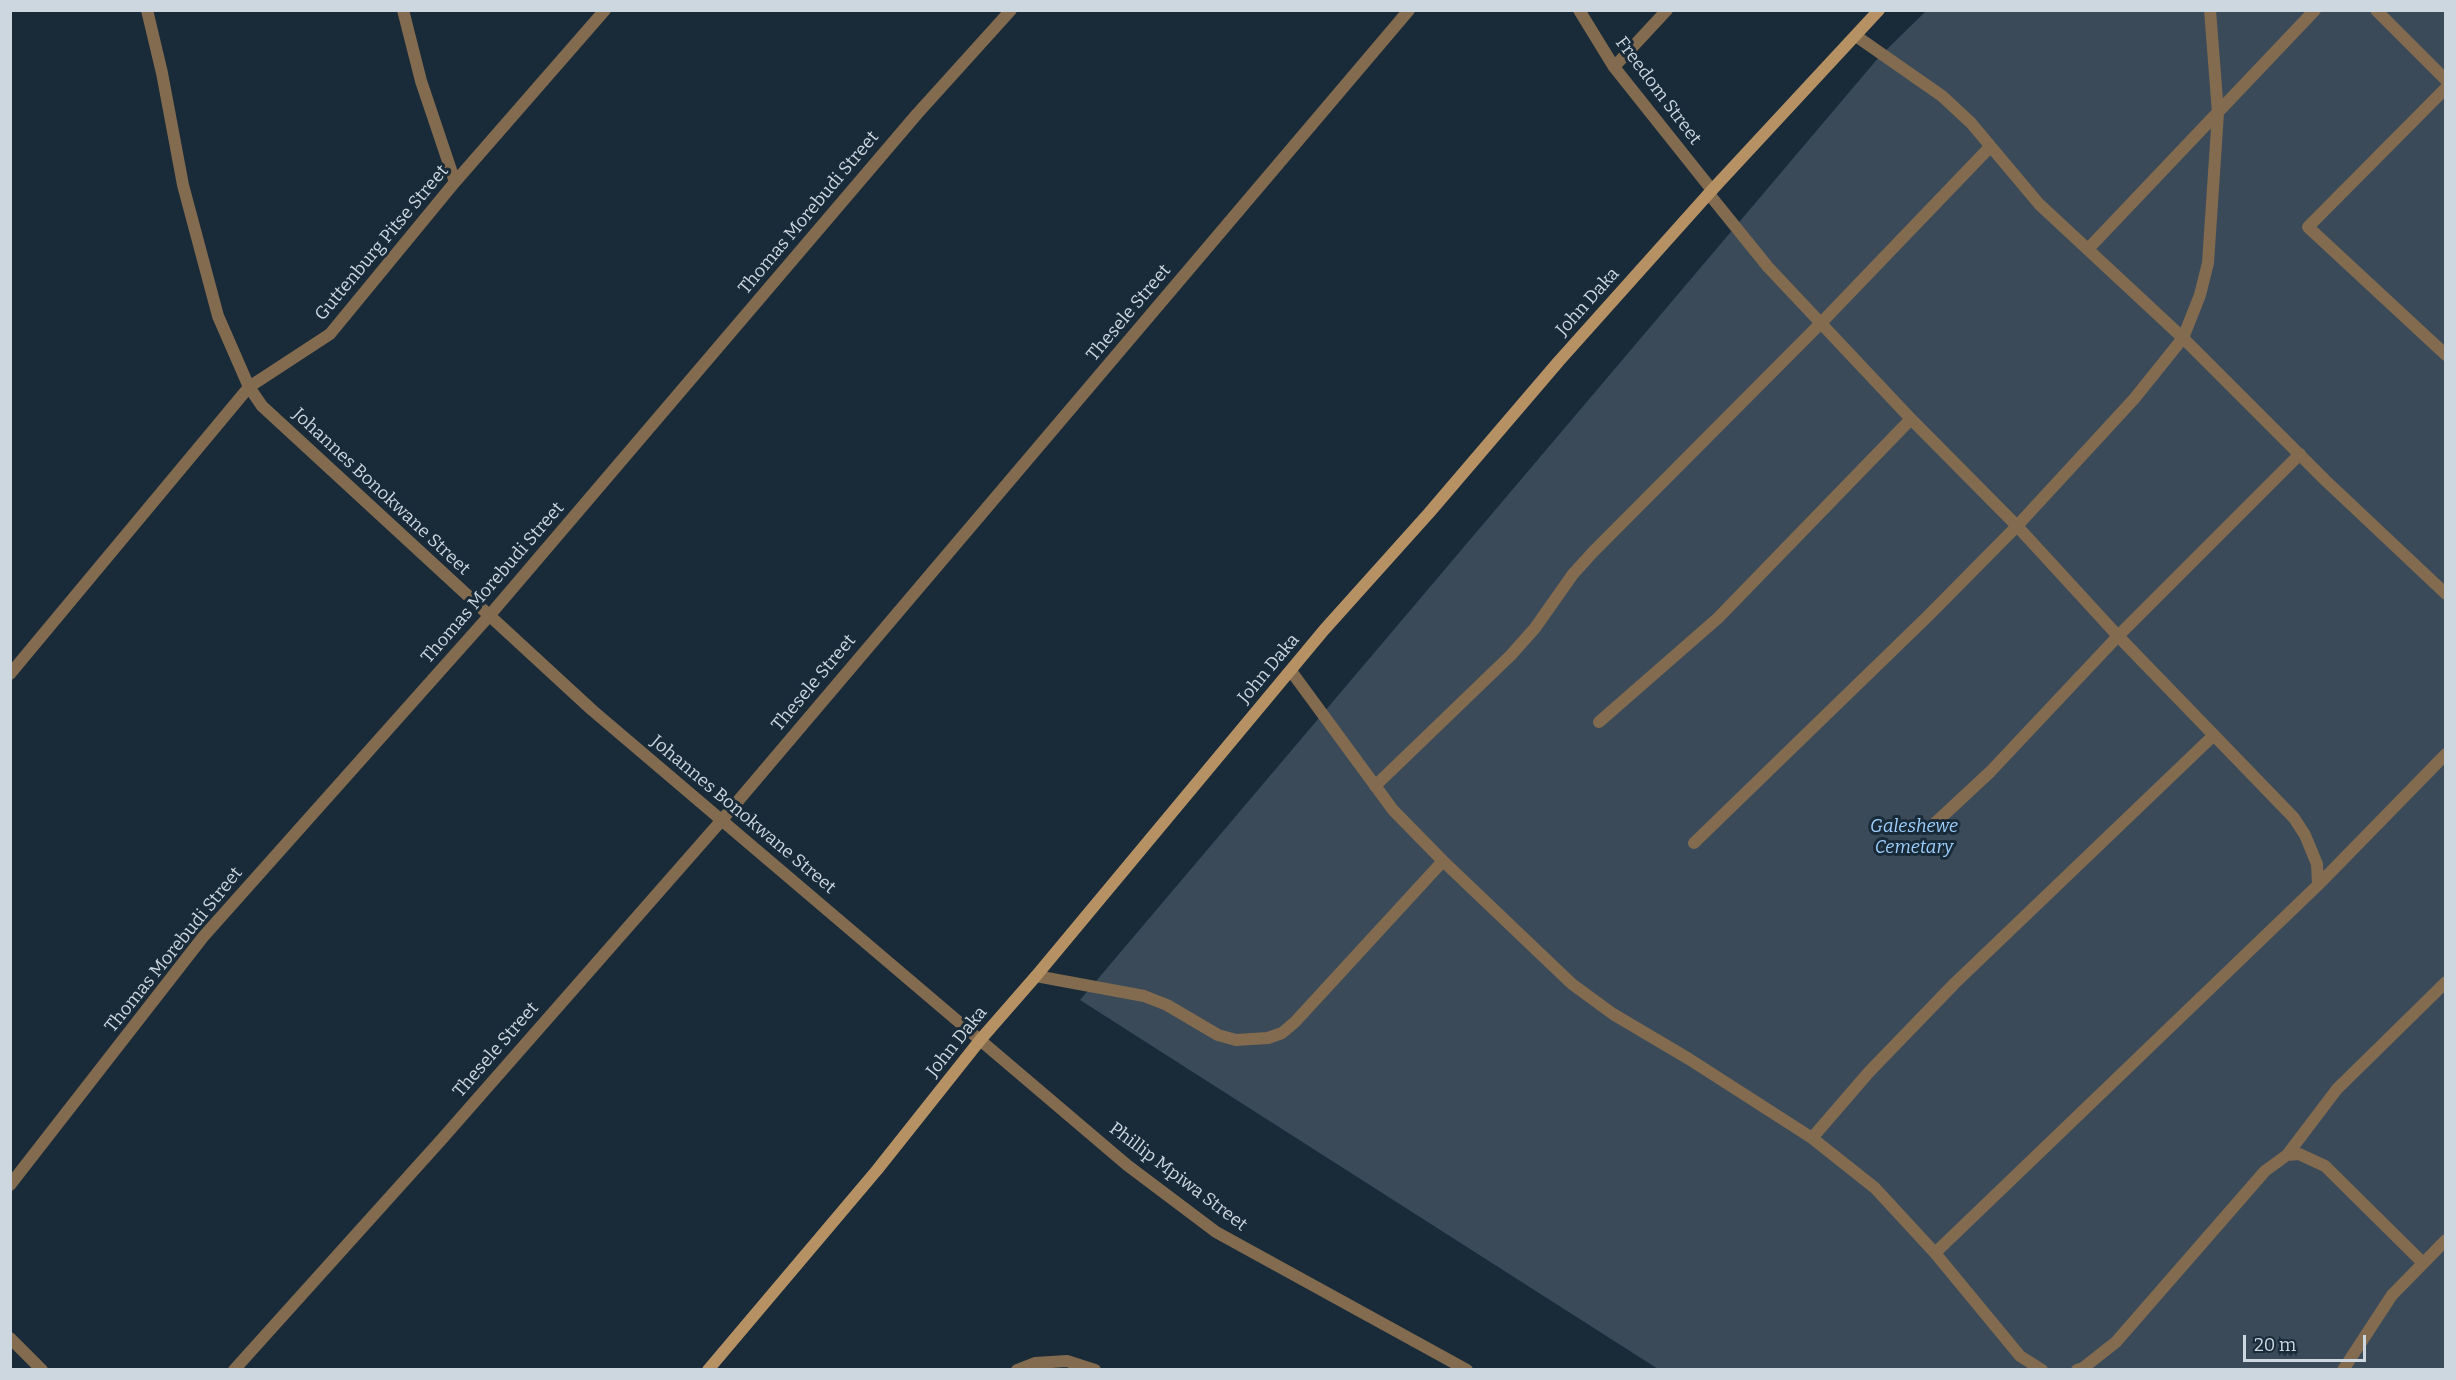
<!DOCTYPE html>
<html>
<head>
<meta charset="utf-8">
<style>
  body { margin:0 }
  #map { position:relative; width:2456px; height:1380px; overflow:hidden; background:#192a39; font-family:Bitter,serif }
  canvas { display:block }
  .frame { position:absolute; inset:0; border:12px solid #ccd7e0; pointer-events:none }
  .scale { position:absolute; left:2243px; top:1335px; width:123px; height:27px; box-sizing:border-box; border:3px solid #ccd7e0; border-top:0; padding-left:8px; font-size:18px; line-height:21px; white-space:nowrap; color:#ccd7e0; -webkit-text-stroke:4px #192a39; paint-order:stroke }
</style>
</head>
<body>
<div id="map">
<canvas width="2456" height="1380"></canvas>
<div class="frame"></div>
<div class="scale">20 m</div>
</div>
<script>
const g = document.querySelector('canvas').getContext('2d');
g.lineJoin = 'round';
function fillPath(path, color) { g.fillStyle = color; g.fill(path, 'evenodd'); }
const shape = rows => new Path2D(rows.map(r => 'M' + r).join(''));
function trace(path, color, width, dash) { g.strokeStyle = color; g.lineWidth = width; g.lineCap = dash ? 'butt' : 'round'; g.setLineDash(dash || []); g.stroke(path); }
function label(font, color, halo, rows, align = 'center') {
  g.font = font + ' Bitter,serif'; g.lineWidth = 6; g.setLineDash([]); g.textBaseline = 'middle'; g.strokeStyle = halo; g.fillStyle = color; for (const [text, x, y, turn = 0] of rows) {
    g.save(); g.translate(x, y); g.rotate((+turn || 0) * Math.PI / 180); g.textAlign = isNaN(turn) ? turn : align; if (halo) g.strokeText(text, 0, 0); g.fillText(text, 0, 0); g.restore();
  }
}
fillPath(shape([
  [1926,11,2445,11,2445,1369,1658,1369,1080,1000,1879,57]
]), '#3a4a59');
trace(shape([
  [2376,10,2446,80],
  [1856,36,1942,96,1971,123,2039,204,2183,338,2325,480,2446,594],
  [2446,88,2308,227,2446,355],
  [1709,194,1768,267,1911,419,2017,526,2118,636,2294,818,2305,835,2317,864,2318,885],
  [2088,249,2315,10],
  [1291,671,1393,810,1443,861,1572,984,1613,1014,1689,1059,1812,1138,1875,1188,1935,1253,2020,1356,2042,1370],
  [1599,722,1718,618,1911,419],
  [1375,786,1511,655,1535,628,1573,574,1593,552,1821,323,1990,147],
  [1932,826,1990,772,2118,636,2300,454],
  [1694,843,1928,616,2017,526,2134,399,2183,338,2200,295,2208,263,2218,113,2210,10],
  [1036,976,1144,996,1167,1005,1218,1035,1236,1040,1268,1038,1282,1033,1295,1022,1443,861],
  [1812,1138,1869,1072,1955,983,2214,735],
  [2287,1155,2337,1089,2446,982],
  [1935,1253,2318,885,2446,754],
  [2077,1370,2083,1368,2116,1342,2265,1171,2287,1155,2299,1154,2325,1166,2423,1263],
  [2343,1370,2392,1295,2446,1240]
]), '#826b4f', 12);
trace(shape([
  [147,10,162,73,183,185,218,316,249,387,262,406,592,710,1127,1165,1216,1232,1467,1370],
  [403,10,421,81,455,182],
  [1579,10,1614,67,1712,190],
  [1614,67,1667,10],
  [10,674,249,387,330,334,455,182,605,10],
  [10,1185,203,937,489,616,917,114,1011,10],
  [10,1338,42,1370],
  [234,1370,442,1139,721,821,1409,10],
  [1017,1370,1035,1363,1067,1361,1095,1370]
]), '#826b4f', 12);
trace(shape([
  [708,1370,877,1170,981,1039,1036,976,1324,630,1429,513,1559,361,1712,190,1879,10]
]), '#b69163', 12);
label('18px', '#ccd7e0', '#192a39', [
  ["Freedom Street",1658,91,53],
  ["Thomas Morebudi Street",809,213,-50],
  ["Guttenburg Pitse Street",382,243,-50],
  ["John Daka",1588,302,-48],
  ["Thesele Street",1129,313,-50],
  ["Johannes Bonokwane Street",381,492,43],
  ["Thomas Morebudi Street",493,583,-49],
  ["John Daka",1269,669,-50],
  ["Thesele Street",814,683,-50],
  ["Johannes Bonokwane Street",743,815,40],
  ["Thomas Morebudi Street",174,950,-51],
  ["John Daka",957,1042,-51],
  ["Thesele Street",496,1050,-49],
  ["Phillip Mpiwa Street",1178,1177,37]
]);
label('italic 18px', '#9ed0fd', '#192a39', [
  ["Galeshewe",1914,827],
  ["Cemetary",1914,848]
]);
</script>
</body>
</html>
